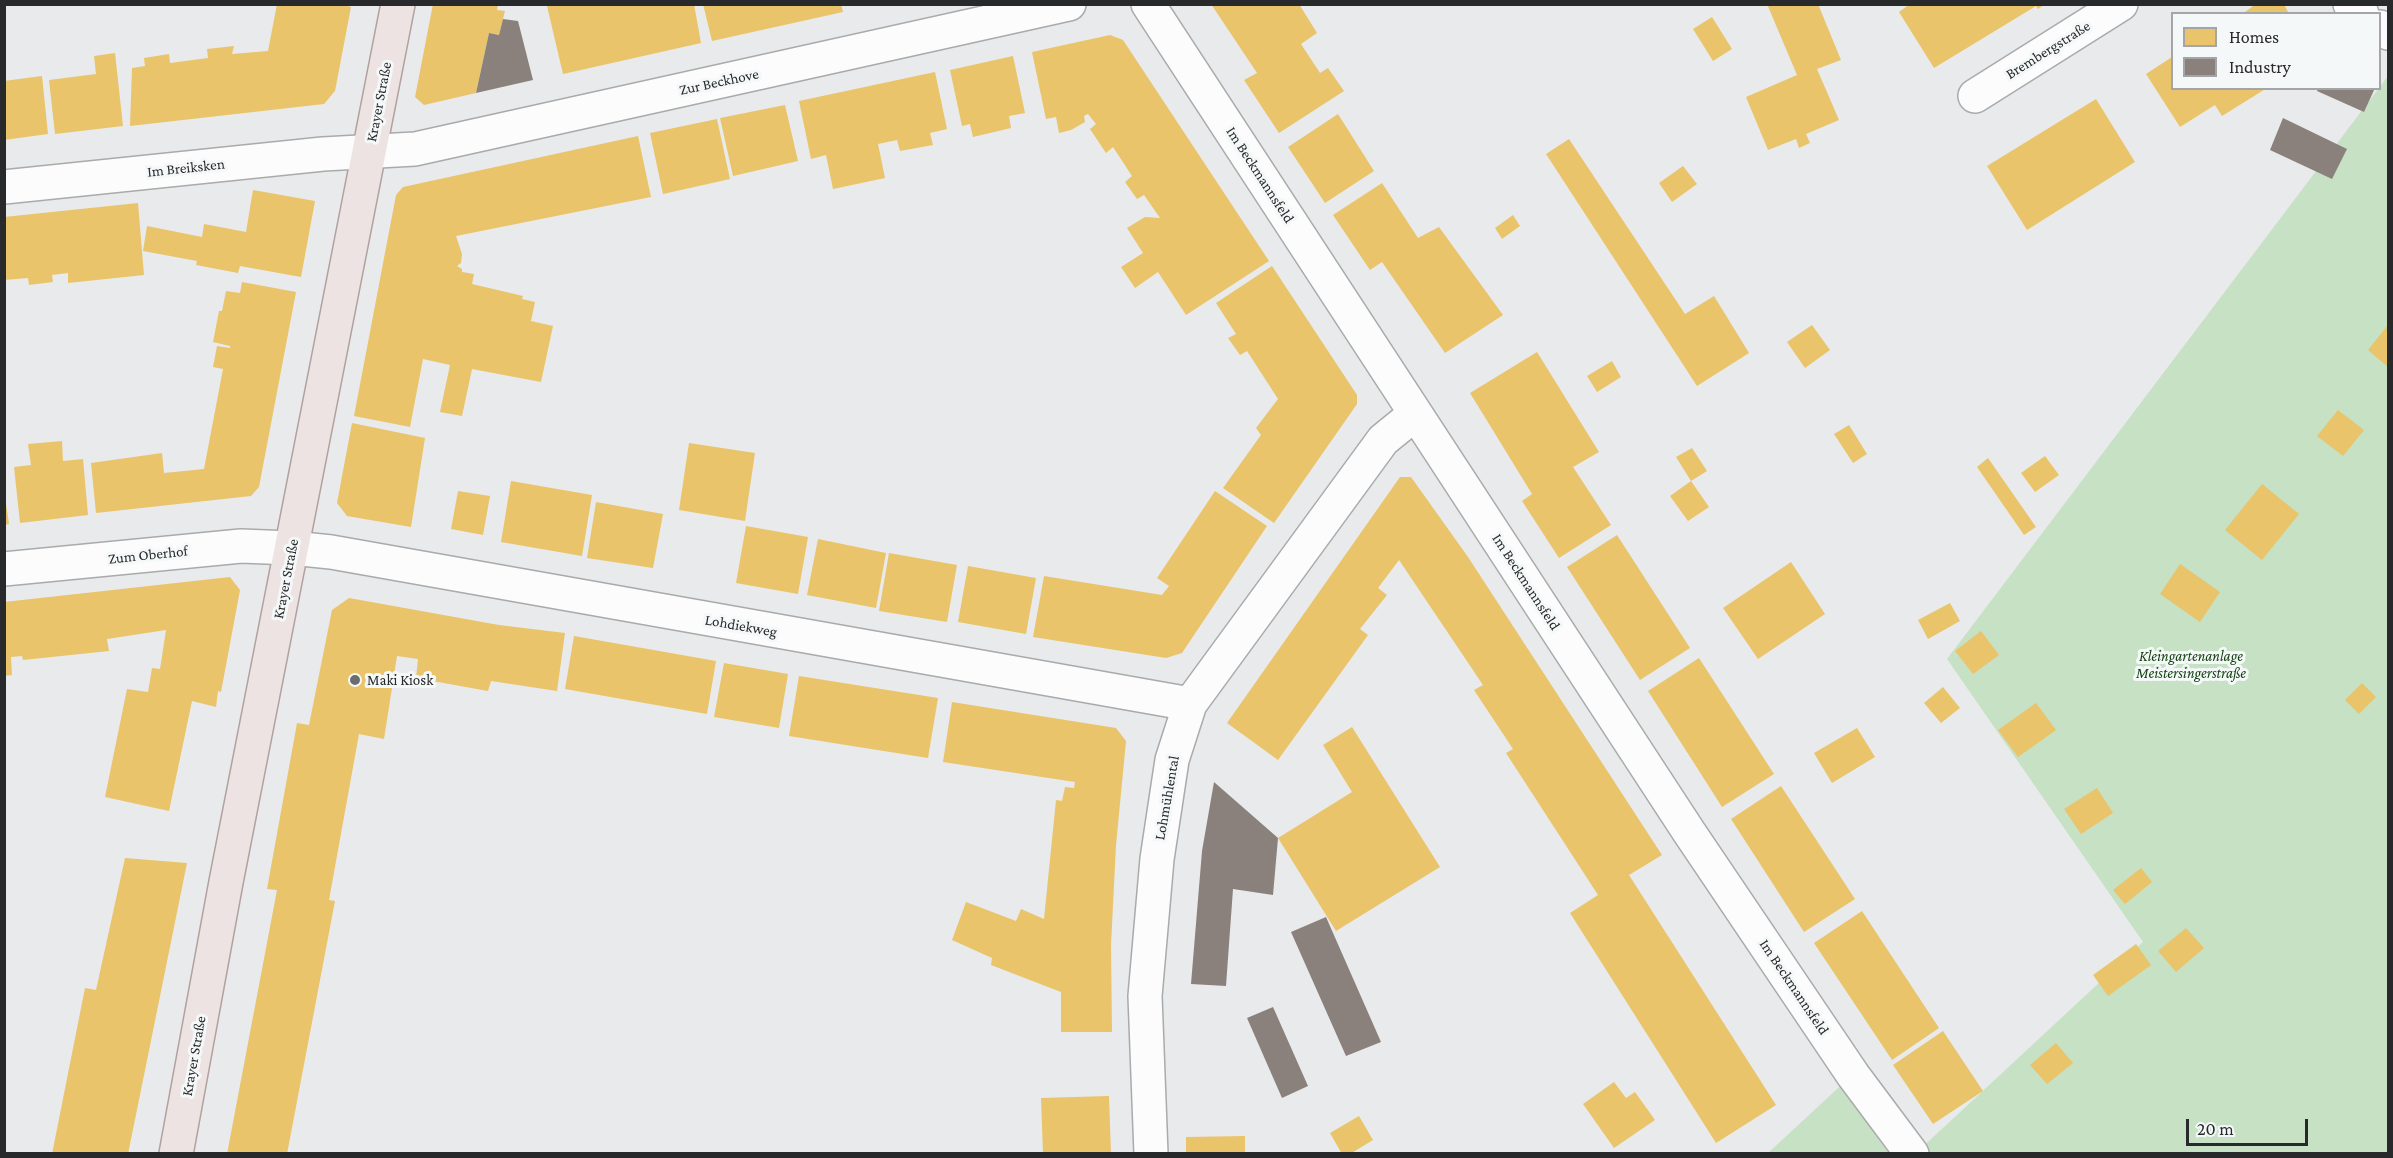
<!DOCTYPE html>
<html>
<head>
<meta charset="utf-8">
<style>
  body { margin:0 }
  #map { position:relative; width:2393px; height:1158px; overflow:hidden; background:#e9eaeb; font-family:"Crimson Pro",serif }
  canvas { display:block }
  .frame { position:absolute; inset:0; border:6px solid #28292a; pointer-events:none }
  .legend { position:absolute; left:2171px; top:12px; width:210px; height:78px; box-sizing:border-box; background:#f5f8f9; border:2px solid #a3a5a6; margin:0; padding:8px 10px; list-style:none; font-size:18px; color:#28292a }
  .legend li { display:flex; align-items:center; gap:12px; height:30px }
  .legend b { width:30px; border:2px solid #a3a5a6 }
  .scale { position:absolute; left:2186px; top:1119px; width:122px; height:27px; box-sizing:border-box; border:3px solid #28292a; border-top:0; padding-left:8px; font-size:18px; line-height:21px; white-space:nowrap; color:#28292a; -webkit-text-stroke:4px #f5f8f9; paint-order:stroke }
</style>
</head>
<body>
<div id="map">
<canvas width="2393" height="1158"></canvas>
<div class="frame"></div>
<ul class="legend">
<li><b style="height:16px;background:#e9c46a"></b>Homes</li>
<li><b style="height:16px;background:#8a817c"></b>Industry</li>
</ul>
<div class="scale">20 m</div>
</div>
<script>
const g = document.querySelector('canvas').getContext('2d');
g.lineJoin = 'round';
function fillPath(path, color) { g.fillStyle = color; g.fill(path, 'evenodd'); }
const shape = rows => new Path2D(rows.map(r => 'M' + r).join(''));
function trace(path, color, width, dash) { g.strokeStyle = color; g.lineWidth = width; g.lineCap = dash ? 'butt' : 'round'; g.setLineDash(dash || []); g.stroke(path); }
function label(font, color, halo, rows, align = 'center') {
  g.font = font + ' "Crimson Pro",serif'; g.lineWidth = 6; g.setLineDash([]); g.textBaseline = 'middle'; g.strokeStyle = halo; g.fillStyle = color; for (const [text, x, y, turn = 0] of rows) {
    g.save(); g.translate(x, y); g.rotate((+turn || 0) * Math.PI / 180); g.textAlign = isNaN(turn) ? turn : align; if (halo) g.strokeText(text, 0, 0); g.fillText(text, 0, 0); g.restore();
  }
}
fillPath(shape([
  [2388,76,2388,1153,1915,1154,2143,942,1947,659],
  [1851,1076,1910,1154,1767,1154]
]), '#c6e1c3');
fillPath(shape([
  [277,4,339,4,351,7,335,91,324,104,130,126,132,68,145,66,144,58,169,54,170,63,208,58,207,49,234,46,232,54,268,51],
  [433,4,498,4,497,10,505,11,499,35,489,33,476,93,424,105,415,97],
  [554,4,694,4,701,43,563,74,547,6],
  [703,4,841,4,843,12,712,41],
  [1211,4,1299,4,1317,33,1301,44,1320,73,1328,68,1344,91,1279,133,1244,80,1257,73],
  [1767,4,1818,4,1841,60,1817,69,1839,120,1806,134,1810,143,1799,148,1796,139,1768,150,1746,97,1797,75],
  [1910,4,2045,4,2038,9,2036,6,1934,68,1899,12],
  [2256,4,2284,4,2289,14,2242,14],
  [1712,17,1732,49,1713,61,1693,29],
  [1110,35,1123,40,1269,261,1186,315,1158,272,1135,288,1121,267,1143,253,1127,228,1145,217,1160,218,1144,195,1137,199,1125,182,1132,176,1113,147,1106,153,1090,129,1096,124,1088,114,1084,116,1085,122,1071,130,1059,133,1056,117,1046,119,1032,52],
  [115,53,123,126,55,134,49,80,96,74,94,56],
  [1013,56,1025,113,1009,116,1011,128,973,137,970,124,962,126,950,70],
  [2172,57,2172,88,2267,88,2222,116,2215,105,2180,127,2146,74],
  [935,72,947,129,930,133,933,145,900,151,897,140,878,144,885,178,833,189,826,155,811,159,799,101],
  [42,76,48,134,4,140,4,81],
  [2096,99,2135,162,2027,230,1987,166],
  [785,105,798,161,733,176,720,118],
  [1338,114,1374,171,1325,203,1288,147],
  [717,119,730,179,663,194,650,133],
  [638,136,651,197,456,236,462,254,461,263,457,266,462,269,462,272,474,274,472,284,523,296,522,299,535,302,531,321,553,326,541,382,472,369,462,416,440,412,450,365,423,359,410,427,354,416,396,195,403,187],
  [1569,139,1685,314,1714,296,1749,353,1697,386,1546,154],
  [1683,166,1697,184,1672,202,1659,183],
  [1382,183,1418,238,1439,227,1503,315,1445,353,1382,262,1370,270,1333,215],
  [253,190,315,201,301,277,240,266,238,273,196,265,197,261,143,251,147,226,202,237,204,224,246,232],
  [138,203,144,275,68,283,68,273,52,275,53,282,29,285,28,278,4,280,4,217],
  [1513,215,1520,226,1502,239,1495,228],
  [1272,266,1357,395,1357,404,1274,523,1223,488,1261,435,1256,428,1278,399,1247,351,1240,355,1228,338,1236,334,1216,303],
  [242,282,296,292,259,487,251,496,96,513,91,463,162,453,164,473,204,469,223,369,213,367,217,346,230,348,230,346,213,342,219,311,222,311,226,291,240,293],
  [1812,325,1830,350,1805,368,1787,342],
  [2388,325,2388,367,2368,350],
  [1537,352,1599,452,1573,467,1611,525,1559,558,1522,501,1532,494,1470,393],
  [1612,361,1621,377,1597,392,1587,376],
  [2338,410,2364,430,2343,456,2317,436],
  [352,423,425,438,411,527,347,516,337,503],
  [1849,425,1867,454,1853,463,1834,434],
  [62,441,63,461,83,459,88,515,20,523,14,467,31,465,28,444],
  [689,443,755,453,745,521,679,510],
  [1692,448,1707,471,1691,481,1676,457],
  [2045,456,2059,475,2035,492,2021,473],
  [1988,458,2036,527,2024,535,1977,467],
  [1400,477,1411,477,1468,557,1662,855,1629,875,1776,1105,1716,1143,1570,913,1598,895,1506,753,1513,749,1474,690,1483,685,1399,560,1378,588,1387,595,1360,629,1368,635,1278,760,1227,723],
  [511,481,592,495,582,556,501,542],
  [1691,481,1709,507,1688,521,1670,496],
  [2262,484,2299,514,2262,560,2225,530],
  [4,490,9,524,4,525],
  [458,491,490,496,483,535,451,529],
  [1215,491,1267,526,1182,653,1166,658,1033,637,1044,576,1162,595,1169,586,1157,578],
  [596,502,663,514,653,568,587,558],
  [746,526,808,537,798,594,736,583],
  [1617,535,1690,648,1640,680,1567,567],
  [818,539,886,553,876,608,807,595],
  [889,553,957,565,947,622,879,611],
  [1791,562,1825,614,1758,659,1723,608],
  [2180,564,2220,592,2200,622,2160,594],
  [968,566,1036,578,1026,634,958,622],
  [230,577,240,590,221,692,218,691,216,707,192,701,169,811,105,797,127,689,148,692,152,668,160,669,166,630,107,639,109,651,23,660,22,656,11,657,12,675,4,676,4,602],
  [349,598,499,625,565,633,557,691,491,681,488,691,416,678,418,659,397,656,384,739,359,734,329,900,335,901,287,1154,227,1154,277,890,267,889,297,723,309,725,332,610],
  [1950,603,1960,621,1928,639,1918,620],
  [1981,631,1999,655,1973,674,1955,651],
  [574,636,716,661,707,714,565,689],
  [1699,658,1774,774,1722,807,1648,691],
  [724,663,788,674,779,728,714,717],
  [799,676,938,698,928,758,789,736],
  [2362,683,2376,697,2359,714,2345,700],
  [1943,687,1960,708,1941,723,1924,703],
  [952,702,1116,728,1126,741,1116,845,1111,945,1112,1032,1061,1032,1061,992,991,965,992,958,952,940,966,902,1016,921,1021,909,1044,919,1056,800,1062,801,1065,787,1074,788,1075,782,943,762],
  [2036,703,2056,730,2018,757,1998,730],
  [1352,727,1440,867,1336,931,1278,838,1352,792,1323,745],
  [1857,728,1875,757,1832,783,1814,753],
  [1781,786,1855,899,1804,932,1731,819],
  [2097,788,2113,813,2081,834,2064,809],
  [125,858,187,863,128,1154,52,1154,85,988,96,990],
  [2141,868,2152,882,2125,904,2113,890],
  [1862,911,1939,1028,1892,1060,1814,943],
  [2186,928,2204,948,2176,972,2158,951],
  [2136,944,2151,965,2108,996,2093,975],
  [1943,1031,1983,1091,1933,1124,1893,1065],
  [2056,1043,2073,1063,2047,1084,2030,1065],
  [1614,1082,1626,1098,1635,1092,1655,1120,1614,1148,1583,1104],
  [1109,1096,1111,1154,1043,1154,1041,1098],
  [1359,1116,1373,1140,1350,1154,1342,1154,1330,1133],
  [1245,1136,1245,1154,1186,1154,1186,1137]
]), '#e9c46a');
fillPath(shape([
  [503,19,518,21,533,80,476,93,489,33,499,35],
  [2318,88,2375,88,2364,112,2317,91],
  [2283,118,2347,149,2332,179,2270,150],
  [1214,782,1278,838,1273,895,1233,889,1226,986,1191,984,1202,851],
  [1326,917,1381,1042,1346,1056,1291,932],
  [1273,1007,1308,1086,1282,1098,1247,1018]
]), '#8a817c');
const minor = shape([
  [1148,4,1689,832,1853,1075,1912,1154],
  [2350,4,2362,14],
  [2380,27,2388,33],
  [1975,96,2121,4],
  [4,187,323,154,415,149,1069,4],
  [4,569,241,546,292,548,331,552,1190,704],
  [1151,1154,1145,996,1150,939,1157,859,1172,760,1190,704,1383,440,1415,414]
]);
const major = shape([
  [176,1154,226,882,398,4]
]);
trace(minor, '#a9aaab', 36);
trace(major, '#b1a19f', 36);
trace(minor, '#fcfcfc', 33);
trace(major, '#ece3e2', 33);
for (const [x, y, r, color] of [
  [355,680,6,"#6c6d6e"]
]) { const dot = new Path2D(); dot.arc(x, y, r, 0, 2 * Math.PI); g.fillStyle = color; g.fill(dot); trace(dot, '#f5f8f9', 2); }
label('15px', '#28292a', '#f5f8f9', [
  ["Brembergstraße",2048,50,-32],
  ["Zur Beckhove",719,82,-12],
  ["Krayer Straße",379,102,-79],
  ["Im Breiksken",186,168,-6],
  ["Im Beckmannsfeld",1260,175,57],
  ["Zum Oberhof",148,555,-6],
  ["Krayer Straße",286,579,-79],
  ["Im Beckmannsfeld",1526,582,57],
  ["Lohdiekweg",741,626,10],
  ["Lohmühlental",1167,798,-80],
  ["Im Beckmannsfeld",1794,987,56],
  ["Krayer Straße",194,1056,-80]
]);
label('italic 15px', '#0e3e09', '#f5f8f9', [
  ["Kleingartenanlage",2191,656],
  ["Meistersingerstraße",2191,673]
]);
label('15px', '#28292a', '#f5f8f9', [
  ["Maki Kiosk",367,680]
], 'left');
</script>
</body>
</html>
